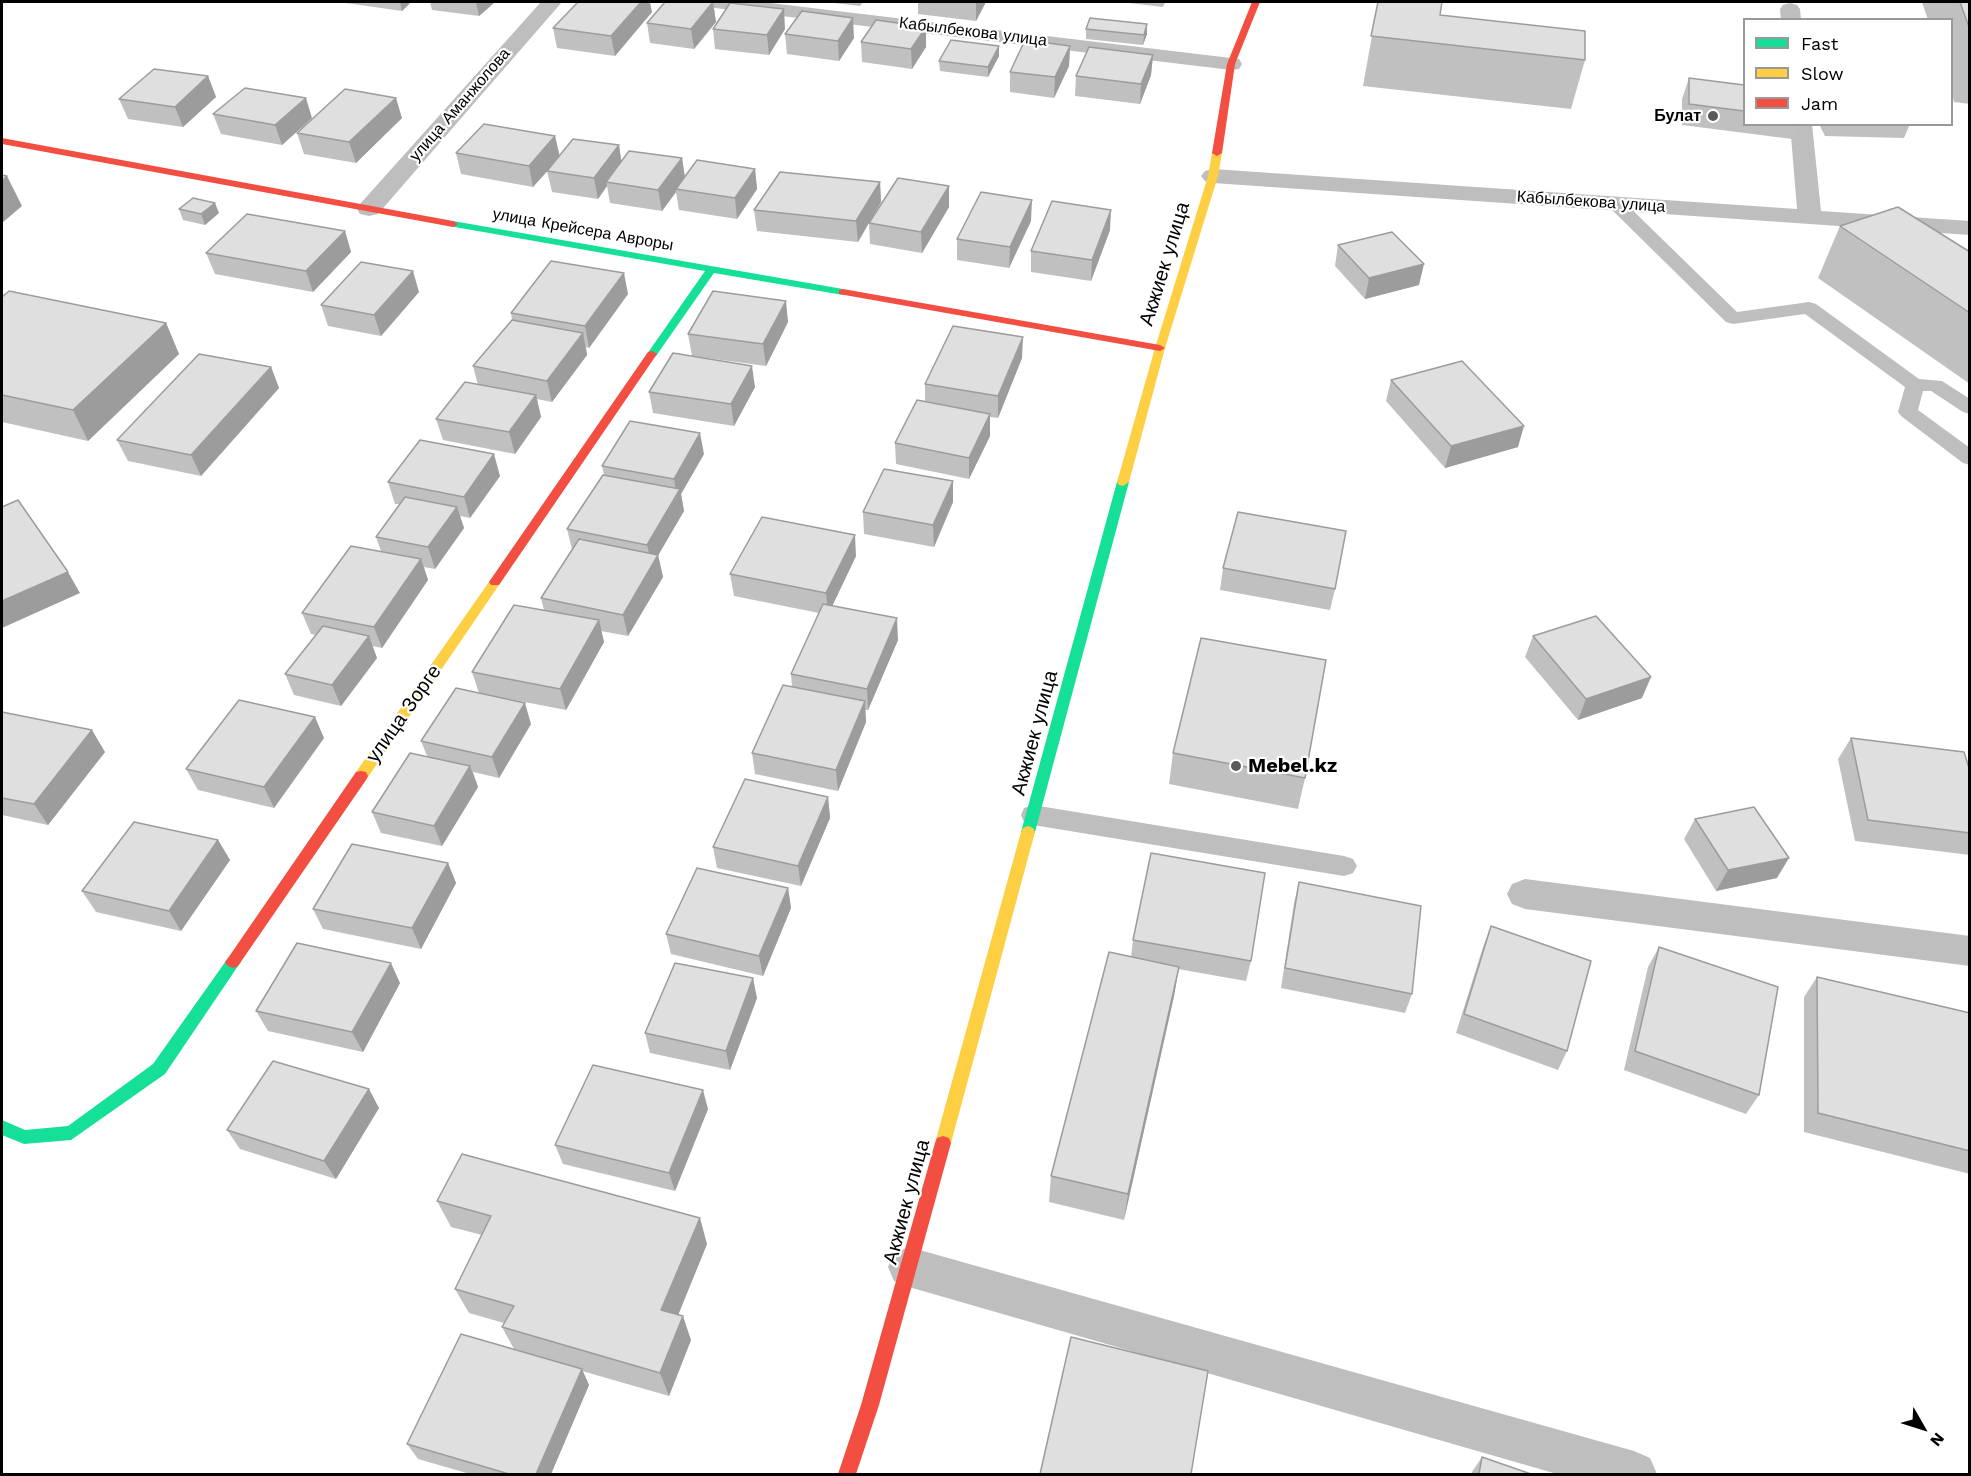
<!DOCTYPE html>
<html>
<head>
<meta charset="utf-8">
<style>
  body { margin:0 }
  #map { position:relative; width:1971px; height:1476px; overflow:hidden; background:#fff; font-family:"Work Sans",sans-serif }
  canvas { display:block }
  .frame { position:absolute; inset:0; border:3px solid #000; pointer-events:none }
  .legend { position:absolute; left:1743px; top:18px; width:210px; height:108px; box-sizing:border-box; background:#fff; border:2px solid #999; margin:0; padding:8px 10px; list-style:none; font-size:18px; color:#000 }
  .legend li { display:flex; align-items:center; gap:12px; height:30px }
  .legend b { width:30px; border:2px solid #999 }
  .north { position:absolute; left:1893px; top:1398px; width:60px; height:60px; -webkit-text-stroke:4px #fff; paint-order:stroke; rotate:129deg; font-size:16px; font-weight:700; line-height:24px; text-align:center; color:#000 }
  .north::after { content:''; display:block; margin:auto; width:21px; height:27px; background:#000; clip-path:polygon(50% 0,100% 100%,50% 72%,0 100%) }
</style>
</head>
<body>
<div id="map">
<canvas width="1971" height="1476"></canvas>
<div class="frame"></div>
<ul class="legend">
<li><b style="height:8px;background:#16e098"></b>Fast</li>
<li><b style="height:8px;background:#ffcf43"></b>Slow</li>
<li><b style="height:8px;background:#f24e42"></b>Jam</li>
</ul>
<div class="north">N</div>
</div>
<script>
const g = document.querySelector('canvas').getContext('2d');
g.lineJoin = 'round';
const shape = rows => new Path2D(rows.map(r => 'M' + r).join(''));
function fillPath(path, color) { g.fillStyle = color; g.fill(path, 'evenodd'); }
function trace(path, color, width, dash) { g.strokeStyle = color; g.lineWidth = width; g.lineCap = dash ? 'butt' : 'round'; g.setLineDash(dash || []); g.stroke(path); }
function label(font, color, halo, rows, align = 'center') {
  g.font = font + ' "Work Sans",sans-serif'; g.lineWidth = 4.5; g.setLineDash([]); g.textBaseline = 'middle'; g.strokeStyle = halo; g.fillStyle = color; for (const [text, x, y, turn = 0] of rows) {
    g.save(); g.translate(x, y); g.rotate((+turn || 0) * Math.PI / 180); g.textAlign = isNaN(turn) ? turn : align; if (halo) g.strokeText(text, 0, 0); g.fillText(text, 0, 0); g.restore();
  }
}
fillPath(shape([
  [1615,198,1621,199,1737,312,1809,302,1816,304,1919,379,1942,381,1970,399,1970,414,1963,412,1931,391,1923,391,1918,410,1970,448,1970,465,1963,463,1901,416,1898,412,1905,387,1805,314,1733,324,1726,322,1609,207,1606,203,1609,199,1615,198],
  [1033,805,1344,856,1353,859,1357,866,1353,873,1344,876,1033,825,1024,822,1021,815,1024,808,1033,805]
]), '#bebebe');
fillPath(shape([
  [541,2,562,2,378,214,369,216,360,214,357,209,360,204,541,2],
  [705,2,762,2,1231,58,1239,59,1242,64,1239,69,1231,70,715,8,708,6,705,2],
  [1790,3,1797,5,1800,9,1801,20,1781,20,1780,9,1783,5,1790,3],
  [1790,124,1812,124,1821,211,1970,221,1970,235,1213,183,1205,181,1201,176,1205,171,1213,169,1797,209,1790,124],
  [1525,879,1970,936,1970,966,1525,909,1512,904,1507,894,1512,884,1525,879],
  [909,1247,1634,1451,1650,1458,1657,1474,1557,1474,909,1287,894,1281,888,1267,894,1253,909,1247]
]), '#bebebe');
fillPath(shape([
  [453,221,843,289,848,292,843,295,714,273,656,356,652,357,647,354,705,271,449,226,448,224,453,221],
  [1123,478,1129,482,1035,832,1033,836,1028,838,1023,836,1021,832,1117,482,1123,478],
  [233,956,238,958,241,962,238,966,165,1074,71,1140,24,1144,2,1135,2,1120,25,1130,68,1126,153,1064,228,958,233,956]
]), '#16e098');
fillPath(shape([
  [1217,150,1222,153,1218,176,1165,348,1129,482,1123,486,1119,485,1117,482,1155,348,1208,176,1212,153,1217,150],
  [495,578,499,579,501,582,499,585,366,780,356,780,354,776,356,772,491,579,495,578],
  [1028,826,1033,828,1035,832,951,1143,949,1148,943,1150,937,1148,935,1143,1021,832,1023,828,1028,826]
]), '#ffcf43');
fillPath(shape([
  [1252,2,1260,2,1235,64,1222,153,1217,156,1212,153,1227,64,1252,2],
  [2,138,453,221,458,224,453,227,2,144,2,138],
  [843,289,1160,345,1165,348,1160,351,839,294,839,290,843,289],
  [652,351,657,354,499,585,491,585,489,582,491,579,648,352,652,351],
  [361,771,366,772,368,776,366,780,238,966,233,968,228,966,225,962,228,958,356,772,361,771],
  [943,1136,949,1138,951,1143,879,1405,856,1474,838,1474,861,1405,935,1143,937,1138,943,1136]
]), '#f24e42');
fillPath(shape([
  [339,2,411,2,402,11],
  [430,2,495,2,479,16,432,10],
  [713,2,716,22,694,49,650,43,647,23],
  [826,2,863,2,860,6],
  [918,2,986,2,976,21,918,14],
  [1120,2,1165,2,1163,7],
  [1378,2,1440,15,1585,60,1571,109,1363,86],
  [1922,2,1970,2,1970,104,1954,102,1952,93,1952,20,1928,20],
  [652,12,615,56,557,48,553,28],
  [926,27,926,47,912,69,862,62,861,42],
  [713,29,785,29,769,55,715,49],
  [1086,29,1147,34,1143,45,1086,39],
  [785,34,854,38,839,61,787,54],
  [1070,46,1069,66,1054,98,1010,92,1010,72],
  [1153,55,1151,75,1140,104,1075,96,1076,76],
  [999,56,988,77,940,71,939,61],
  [208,76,216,97,183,127,128,119,119,99],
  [1689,78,1744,85,1744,124,1798,124,1792,139,1682,125,1682,99],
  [213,114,312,118,282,145,221,134],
  [402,118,356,163,304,154,297,133],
  [1819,124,1910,124,1904,138,1825,136],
  [555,136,559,156,619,145,621,161,682,158,685,176,755,169,757,189,737,219,679,210,676,192,662,211,610,203,607,186,598,199,552,192,547,171,548,170,533,187,461,174,456,153],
  [880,182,881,202,858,242,757,231,754,210],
  [949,186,949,207,922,253,870,244,869,223],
  [179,209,219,213,205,225,183,220],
  [1031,221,1009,268,957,260,957,239],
  [1840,226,1970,252,1970,384,1818,278],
  [1110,230,1091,281,1031,272,1031,251],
  [345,231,351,252,313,292,215,274,206,253],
  [1338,245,1419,285,1365,299,1335,266],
  [419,292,381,336,328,326,321,305],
  [628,294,589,348,586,347,587,355,552,402,537,399,541,417,515,454,443,440,436,419,478,385,473,366,512,320,511,313],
  [2,297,166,323,179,354,88,441,2,422],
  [788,322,766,366,692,356,688,334],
  [1022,358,998,418,990,417,990,436,969,479,896,464,895,443,925,402,925,384],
  [271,367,279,388,201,476,128,461,117,440],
  [1391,380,1518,447,1445,468,1386,401],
  [755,387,734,426,653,413,649,392],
  [704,454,681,494,684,511,658,555,663,577,628,636,601,631,604,642,566,710,504,698,531,724,499,778,473,772,478,787,442,846,381,833,372,812,427,756,421,741,479,693,472,672,544,610,541,598,572,549,567,529,604,475,602,466],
  [500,476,470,518,460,516,464,528,435,569,424,567,428,580,382,648,372,646,377,658,341,706,294,695,285,674,316,635,311,634,302,613,381,551,376,537,400,504,395,504,388,482],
  [953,502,934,547,864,534,863,512],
  [856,556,832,606,898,640,868,710,865,710,866,722,838,791,755,774,752,753,792,687,791,674,819,613,734,596,730,574],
  [1223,568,1335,589,1330,610,1220,590],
  [1533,636,1642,698,1578,720,1525,657],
  [2,712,105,752,48,825,2,815],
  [324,738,274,808,198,790,186,769],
  [1851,738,1970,771,1970,855,1855,841,1838,759],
  [1173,753,1305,778,1298,809,1169,784],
  [828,797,830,818,801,886,717,868,713,847],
  [1695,819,1777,878,1716,891,1684,839],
  [218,840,230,860,181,931,96,912,82,891],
  [448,863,456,883,421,949,323,929,313,909],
  [1299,882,1412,994,1405,1013,1281,988,1294,903],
  [788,888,791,908,763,976,671,954,666,934],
  [1491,926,1567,1051,1558,1070,1456,1033,1483,947],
  [1133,940,1251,961,1246,981,1178,969,1174,996,1124,1220,1049,1202,1051,1176,1131,957],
  [1659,947,1759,1095,1746,1114,1624,1070,1648,967],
  [1817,977,1970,1013,1970,1174,1804,1132,1804,997],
  [400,983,363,1052,268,1031,256,1011],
  [757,998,730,1070,650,1053,645,1033],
  [379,1108,336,1179,240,1149,227,1130],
  [708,1109,675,1191,563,1164,555,1145],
  [437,1201,707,1244,678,1315,691,1340,669,1396,582,1371,589,1385,551,1474,470,1474,418,1459,407,1444,514,1349,502,1327,504,1323,469,1313,455,1289,482,1235,451,1227],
  [1482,1457,1531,1474,1472,1474,1472,1472]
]), '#c0c0c0');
fillPath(shape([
  [400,2,411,2,402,11],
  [476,2,495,2,479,16],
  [641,2,650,2,652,12,615,56,611,36],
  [713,2,716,22,694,49,691,29],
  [976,2,986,2,976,21],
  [784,9,785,29,769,55,767,35],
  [853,18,854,38,839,61,838,41],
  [1147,24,1147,34,1143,45,1144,35],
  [926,27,926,47,912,69,911,49],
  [999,46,999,56,988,77,988,67],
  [1070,46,1069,66,1054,98,1055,77],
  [1153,55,1151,75,1140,104,1141,84],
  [208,76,216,97,183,127,175,107],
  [306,98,312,118,282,145,275,125],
  [396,98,402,118,356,163,349,142],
  [555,136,560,157,533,187,529,166],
  [619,145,622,166,606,182,607,186,598,199,594,178],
  [682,158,685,179,676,189,676,192,662,211,658,190],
  [755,169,757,189,737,219,735,198],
  [7,176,22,206,2,223,2,181],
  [880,182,881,202,858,242,856,221],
  [949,186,949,207,922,253,921,232],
  [1032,200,1031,221,1009,268,1010,247],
  [215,203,219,213,205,225,201,214],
  [1111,210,1110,230,1091,281,1092,260],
  [345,231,351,252,313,292,306,271],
  [1424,264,1419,285,1365,299,1369,278],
  [413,271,419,292,381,336,374,315],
  [624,273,628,294,589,348,585,326],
  [786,301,788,322,766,366,763,344],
  [166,323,179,354,88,441,73,410],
  [583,333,587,355,552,402,547,381],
  [1023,337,1022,358,998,418,998,396],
  [752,366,755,387,734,426,731,404],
  [271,367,279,388,201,476,191,455],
  [536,395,541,417,515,454,509,432],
  [990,414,990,436,969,479,969,458],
  [1524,426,1518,447,1445,468,1451,446],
  [700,433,704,454,681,494,684,511,652,566,647,545,677,496,674,479],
  [494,454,500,476,470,518,464,497],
  [953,481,953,502,934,547,933,525],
  [457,507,464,528,435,569,428,547],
  [855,535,856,556,828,615,826,593],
  [658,555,663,577,628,636,623,615],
  [421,559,428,580,382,648,374,627],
  [68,572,80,593,2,628,2,601],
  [897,618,898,640,868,710,867,689],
  [599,620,604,642,566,710,560,689],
  [369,636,377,658,341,706,332,685],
  [1651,677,1642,698,1578,720,1586,699],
  [865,701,866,722,838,791,836,770],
  [525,703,531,724,499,778,492,757],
  [315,717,324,738,274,808,264,787],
  [92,730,105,752,48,825,34,804],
  [470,766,478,787,442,846,434,826],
  [828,797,830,818,801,886,798,866],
  [218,840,230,860,181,931,169,911],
  [1789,858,1777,878,1716,891,1728,870],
  [448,863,456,883,421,949,412,928],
  [788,888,791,908,763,976,759,956],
  [391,963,400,983,363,1052,352,1032],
  [1179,967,1174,996,1124,1220,1128,1194],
  [753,978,757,998,730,1070,726,1051],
  [369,1089,379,1108,336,1179,324,1161],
  [703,1090,708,1109,675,1191,669,1173],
  [700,1218,707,1244,670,1335,661,1310],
  [683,1316,691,1340,669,1396,660,1373],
  [582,1369,589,1385,551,1474,536,1474]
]), '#9c9c9c');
const building = shape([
  [578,2,641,2,611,36,553,28,578,2],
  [665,2,713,2,691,29,647,23,665,2],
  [1378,2,1442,2,1440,15,1585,31,1585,60,1371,36,1378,2],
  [1960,2,1970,2,1970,30,1960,2],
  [730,3,784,9,767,35,713,29,730,3],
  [802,11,853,18,838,41,785,34,802,11],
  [1090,18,1147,24,1144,35,1086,29,1090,18],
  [876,20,926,27,911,49,861,42,876,20],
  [951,40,999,46,988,67,939,61,951,40],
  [1025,40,1070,46,1055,77,1010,72,1025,40],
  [1089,47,1153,55,1141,84,1076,76,1089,47],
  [154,69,208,76,175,107,119,99,154,69],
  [1689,78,1744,85,1744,111,1689,104,1689,78],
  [245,88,306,98,275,125,213,114,245,88],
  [345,89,396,98,349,142,297,133,345,89],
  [484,124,555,136,529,166,456,153,484,124],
  [573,139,619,145,594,178,547,171,573,139],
  [629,151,682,158,658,190,606,182,629,151],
  [697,160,755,169,735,198,676,189,697,160],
  [780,172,880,182,856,221,754,210,780,172],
  [2,175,7,176,2,181,2,175],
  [898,178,949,186,921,232,869,223,898,178],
  [981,192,1032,200,1010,247,957,239,981,192],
  [193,198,215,203,201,214,179,209,193,198],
  [1052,201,1111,210,1092,260,1031,251,1052,201],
  [1898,207,1970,252,1970,313,1840,226,1898,207],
  [247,214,345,231,306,271,206,253,247,214],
  [1392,232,1424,264,1369,278,1338,245,1392,232],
  [551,261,624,273,585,326,511,313,551,261],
  [361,262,413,271,374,315,321,305,361,262],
  [9,291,166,323,73,410,2,395,2,297,9,291],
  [713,291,786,301,763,344,688,334,713,291],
  [512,320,583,333,547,381,473,366,512,320],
  [953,326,1023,337,998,396,925,384,953,326],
  [673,353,752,366,731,404,649,392,673,353],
  [199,354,271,367,191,455,117,440,199,354],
  [1462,361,1524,426,1451,446,1391,380,1462,361],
  [465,382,536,395,509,432,436,419,465,382],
  [917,400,990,414,969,458,895,443,917,400],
  [630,421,700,433,674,479,602,466,630,421],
  [420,440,494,454,464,497,388,482,420,440],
  [884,469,953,481,933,525,863,512,884,469],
  [603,475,680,489,647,545,567,529,603,475],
  [405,497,457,507,428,547,376,537,405,497],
  [18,500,68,572,2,601,2,507,18,500],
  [1238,512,1346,531,1335,589,1223,568,1238,512],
  [762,517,855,535,826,593,730,574,762,517],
  [579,539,658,555,623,615,541,598,579,539],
  [351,546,421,559,374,627,302,613,351,546],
  [823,604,897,618,867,689,791,674,823,604],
  [514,605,599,620,560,689,472,672,514,605],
  [1596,616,1651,677,1586,699,1533,636,1596,616],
  [323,626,369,636,332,685,285,674,323,626],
  [1201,638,1326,660,1305,778,1173,753,1201,638],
  [783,685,865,701,836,770,752,753,783,685],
  [456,688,525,703,492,757,421,741,456,688],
  [239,700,315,717,264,787,186,769,239,700],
  [2,712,92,730,34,804,2,798,2,712],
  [1851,738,1964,752,1970,771,1970,833,1868,820,1851,738],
  [410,753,470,766,434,826,372,812,410,753],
  [745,779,828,797,798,866,713,847,745,779],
  [1754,807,1789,858,1728,870,1695,819,1754,807],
  [134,822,218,840,169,911,82,891,134,822],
  [352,844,448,863,412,928,313,909,352,844],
  [1151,853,1265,873,1251,961,1133,940,1151,853],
  [697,868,788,888,759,956,666,934,697,868],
  [1299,882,1421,906,1412,994,1285,968,1299,882],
  [1491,926,1591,961,1567,1051,1464,1014,1491,926],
  [297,943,391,963,352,1032,256,1011,297,943],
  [1659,947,1778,987,1759,1095,1635,1051,1659,947],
  [1109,952,1179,967,1128,1194,1051,1176,1109,952],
  [675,963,753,978,726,1051,645,1033,675,963],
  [1817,977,1970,1013,1970,1151,1818,1113,1817,977],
  [273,1061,369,1089,324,1161,227,1130,273,1061],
  [593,1065,703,1090,669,1173,555,1145,593,1065],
  [462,1154,700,1218,661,1310,683,1316,660,1373,502,1327,514,1306,455,1289,491,1216,437,1201,462,1154],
  [461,1334,582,1369,536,1474,509,1474,407,1444,461,1334],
  [1071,1337,1208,1371,1191,1474,1040,1474,1071,1337],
  [1482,1457,1531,1474,1479,1474,1482,1457]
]);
fillPath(building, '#dfdfdf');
trace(building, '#9c9c9c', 1.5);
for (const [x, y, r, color] of [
  [1713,116,6,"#595959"],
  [1236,766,6,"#595959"]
]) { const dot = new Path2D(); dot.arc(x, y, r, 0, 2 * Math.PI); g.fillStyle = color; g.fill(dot); trace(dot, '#fff', 2); }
label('16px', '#000', '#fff', [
  ["Кабылбекова улица",973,32,7],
  ["улица Аманжолова",460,105,-49],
  ["Кабылбекова улица",1591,202,4],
  ["улица Крейсера Авроры",583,230,10]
]);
label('bold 16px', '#000', '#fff', [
  ["Булат",1701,116]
], 'right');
label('20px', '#000', '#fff', [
  ["Акжиек улица",1165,264,-73],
  ["улица Зорге",404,714,-55],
  ["Акжиек улица",1035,733,-75],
  ["Акжиек улица",907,1202,-75]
]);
label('bold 20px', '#000', '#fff', [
  ["Mebel.kz",1248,766]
], 'left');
</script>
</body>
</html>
